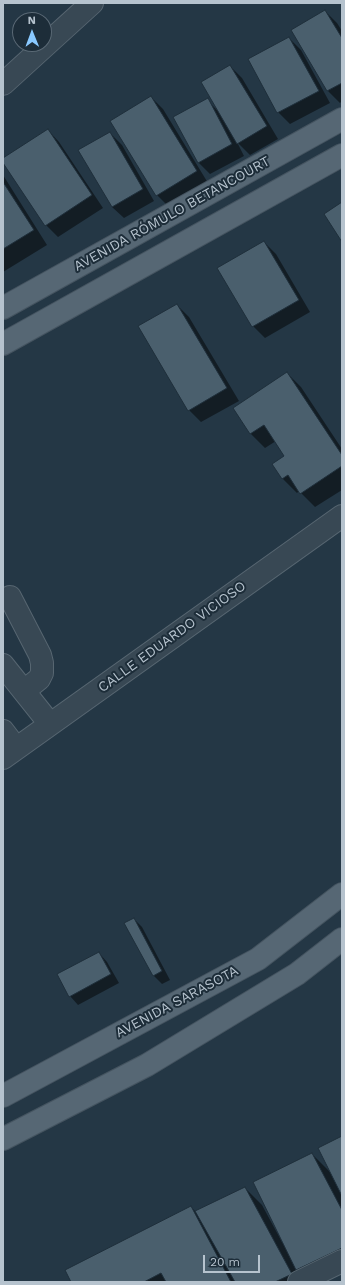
<!DOCTYPE html>
<html>
<head>
<meta charset="utf-8">
<style>
  body { margin:0 }
  #map { position:relative; width:345px; height:1285px; overflow:hidden; background:#243745; font-family:"Work Sans",sans-serif }
  canvas { display:block }
  .frame { position:absolute; inset:0; border:4px solid #b6c3ce; pointer-events:none }
  .north { position:absolute; left:12px; top:12px; width:40px; height:40px; box-sizing:border-box; background:#1d2d39; border:1px solid #5a6975; border-radius:50%; rotate:359deg; font-size:11px; font-weight:700; line-height:16px; text-align:center; color:#b6c3ce }
  .north::after { content:''; display:block; margin:auto; width:14px; height:18px; background:#89c9ff; clip-path:polygon(50% 0,100% 100%,50% 72%,0 100%) }
  .scale { position:absolute; left:203px; top:1255px; width:57px; height:18px; box-sizing:border-box; border:2px solid #b6c3ce; border-top:0; padding-left:5px; font-size:12px; line-height:14px; white-space:nowrap; color:#b6c3ce; -webkit-text-stroke:3px #1d2d39; paint-order:stroke }
</style>
</head>
<body>
<div id="map">
<canvas width="345" height="1285"></canvas>
<div class="frame"></div>
<div class="north">N</div>
<div class="scale">20 m</div>
</div>
<script>
const g = document.querySelector('canvas').getContext('2d');
g.lineJoin = 'round';
function fillPath(path, color) { g.fillStyle = color; g.fill(path, 'evenodd'); }
const shape = rows => new Path2D(rows.map(r => 'M' + r).join(''));
function trace(path, color, width, dash) { g.strokeStyle = color; g.lineWidth = width; g.lineCap = dash ? 'butt' : 'round'; g.setLineDash(dash || []); g.stroke(path); }
function label(font, color, halo, rows, align = 'center') {
  g.font = font + ' "Work Sans",sans-serif'; g.lineWidth = 4; g.setLineDash([]); g.textBaseline = 'middle'; g.strokeStyle = halo; g.fillStyle = color; for (const [text, x, y, turn = 0] of rows) {
    g.save(); g.translate(x, y); g.rotate((+turn || 0) * Math.PI / 180); g.textAlign = isNaN(turn) ? turn : align; if (halo) g.strokeText(text, 0, 0); g.fillText(text, 0, 0); g.restore();
  }
}
fillPath(shape([
  [325,11,337,23,342,31,342,101,340,103,328,91,292,31],
  [289,38,301,50,330,103,290,124,278,112],
  [230,66,242,78,278,139,250,155,237,142,244,156,210,174,198,162,207,100,217,110],
  [151,97,163,109,208,183,169,207,157,195],
  [48,130,59,142,103,208,58,237,46,225,3,161,3,159],
  [110,133,122,145,154,201,124,218,112,207],
  [3,175,47,245,3,272],
  [264,242,276,254,310,312,265,338,253,326],
  [177,305,189,317,239,401,201,422,189,410,139,327],
  [287,373,301,387,342,449,342,490,315,507,299,491,297,493,283,479,273,464,286,456,276,441,265,448,251,434,234,408],
  [134,919,142,927,170,980,162,984,154,976,126,923],
  [99,953,107,962,119,983,78,1005,70,996],
  [342,1137,342,1273,309,1282,297,1270,303,1282,72,1282,191,1207,196,1212,245,1188,262,1205,282,1242,283,1241,312,1154,331,1173]
]), '#0007');
const building = shape([
  [325,10,342,38,342,83,327,91,291,30,325,10],
  [289,37,319,91,277,113,248,59,289,37],
  [230,65,267,126,237,144,201,82,230,65],
  [151,96,197,171,156,196,110,121,151,96],
  [208,98,232,144,198,163,173,117,208,98],
  [48,129,92,195,45,226,3,163,3,158,48,129],
  [110,132,143,189,112,207,78,150,110,132],
  [3,182,34,230,3,249,3,182],
  [342,202,342,242,324,214,342,202],
  [264,241,299,300,252,327,217,268,264,241],
  [177,304,227,388,188,411,138,326,177,304],
  [287,372,342,455,342,466,300,494,288,475,282,479,272,464,284,456,264,425,250,434,233,408,287,372],
  [134,918,162,971,153,976,124,923,134,918],
  [99,952,111,974,69,997,57,974,99,952],
  [342,1136,342,1196,318,1148,342,1136],
  [312,1153,342,1210,342,1248,296,1270,253,1182,312,1153],
  [245,1187,292,1274,275,1282,235,1282,195,1211,245,1187],
  [191,1206,231,1282,166,1282,161,1273,144,1282,71,1282,65,1270,191,1206]
]);
fillPath(building, '#4a5f6d');
trace(building, '#1f2f3b', 1);
const minor = shape([
  [3,84,92,3],
  [10,597,40,655,42,663,42,673,39,679,24,691],
  [3,665,50,724],
  [3,731,16,748],
  [3,758,342,516],
  [299,1282,342,1261]
]);
const major = shape([
  [3,308,342,119],
  [3,344,342,155],
  [3,1096,258,959,342,894],
  [3,1139,147,1065,297,974,342,939]
]);
trace(minor, '#576671', 24);
trace(major, '#455460', 24);
trace(minor, '#384854', 22);
trace(major, '#566774', 22);
label('14px', '#b6c3ce', '#1d2d39', [
  ["AVENIDA RÓMULO BETANCOURT",172,214,-29],
  ["CALLE EDUARDO VICIOSO",172,637,-36],
  ["AVENIDA SARASOTA",177,1002,-28]
]);
</script>
</body>
</html>
